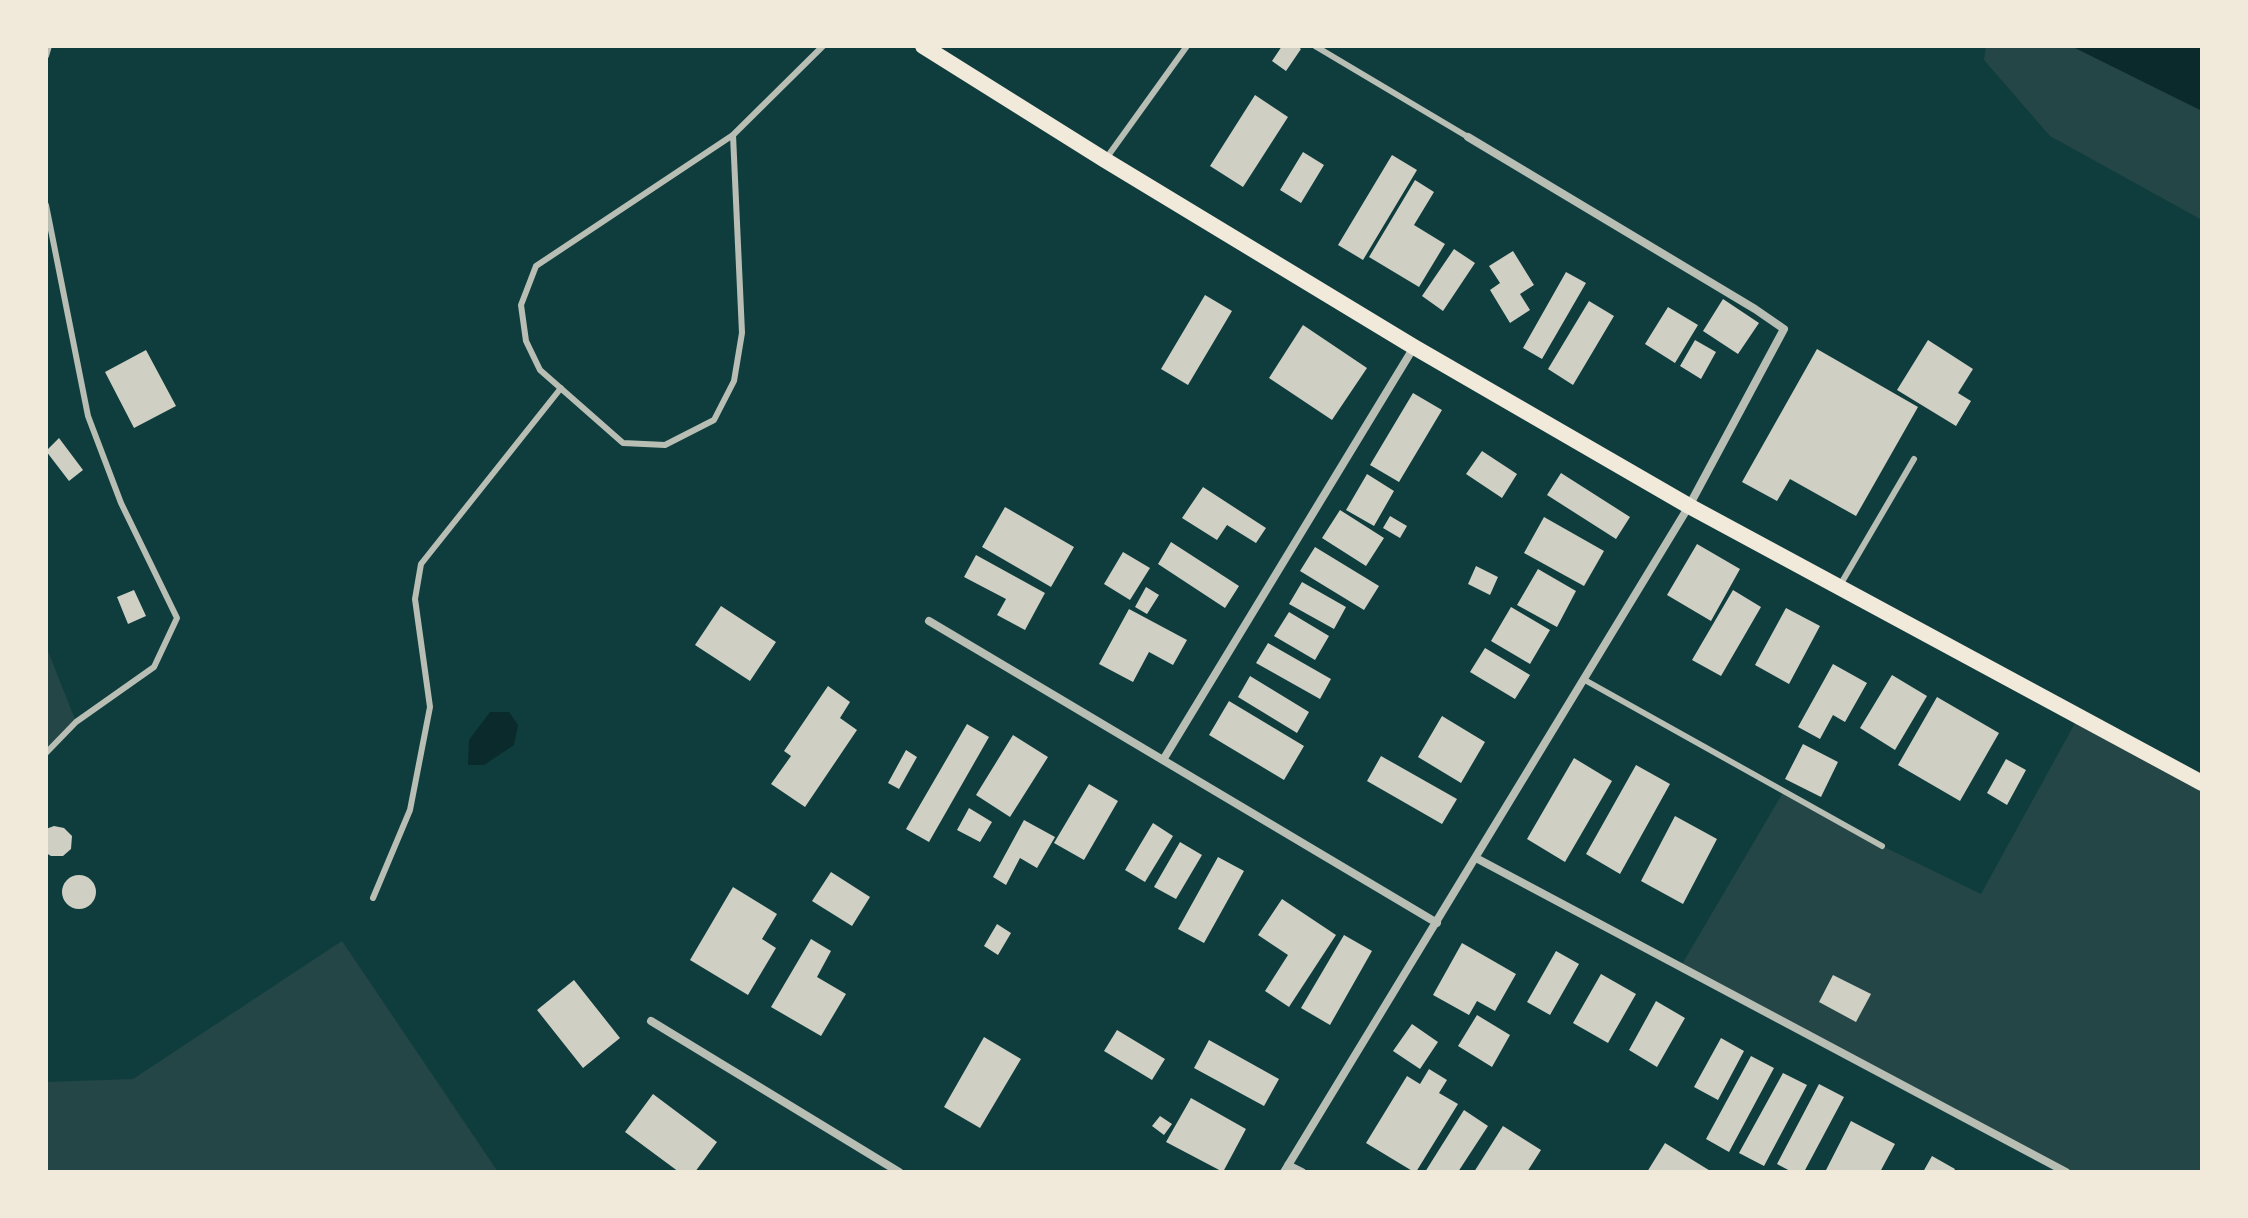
<!DOCTYPE html>
<html>
<head>
<meta charset="utf-8">
<style>
  body { margin:0 }
  #map { position:relative; width:2248px; height:1218px; overflow:hidden; background:#0f3d3e; font-family:"DejaVu Sans",sans-serif }
  canvas { display:block }
  .frame { position:absolute; inset:0; border:48px solid #f1e9da; pointer-events:none }
</style>
</head>
<body>
<div id="map">
<canvas width="2248" height="1218"></canvas>
<div class="frame"></div>
</div>
<script>
const g = document.querySelector('canvas').getContext('2d');
g.lineJoin = 'round';
function fillPath(path, color) { g.fillStyle = color; g.fill(path, 'evenodd'); }
const shape = rows => new Path2D(rows.map(r => 'M' + r).join(''));
function trace(path, color, width, dash) { g.strokeStyle = color; g.lineWidth = width; g.lineCap = dash ? 'butt' : 'round'; g.setLineDash(dash || []); g.stroke(path); }
fillPath(shape([
  [1986,46,2202,46,2202,220,2050,136,1984,60],
  [46,646,76,722,46,753],
  [2079,716,2202,783,2202,1172,2066,1172,1681,966,1784,791,1882,846,1981,894],
  [342,941,498,1172,46,1172,46,1082,133,1079]
]), '#244646');
fillPath(shape([
  [2071,46,2202,46,2202,111],
  [490,712,509,712,518,725,514,745,484,765,468,765,469,740]
]), '#0a2a2b');
fillPath(shape([
  [1282,46,1297,46,1301,49,1286,71,1272,61],
  [1255,95,1288,117,1243,187,1210,166],
  [1303,152,1324,165,1301,203,1280,190],
  [1392,155,1417,170,1363,260,1338,245],
  [1415,180,1434,192,1414,225,1445,244,1419,287,1369,257],
  [1454,249,1475,263,1443,311,1422,296],
  [1513,251,1534,285,1520,294,1530,310,1510,323,1490,290,1500,283,1489,266],
  [1566,272,1586,283,1542,359,1523,348],
  [1205,295,1232,311,1188,385,1161,369],
  [1723,299,1759,323,1738,354,1703,331],
  [1589,301,1614,316,1573,385,1548,369],
  [1668,307,1698,325,1675,363,1645,344],
  [1303,325,1367,368,1332,420,1269,378],
  [1695,340,1716,352,1701,379,1680,366],
  [1928,340,1973,369,1958,393,1971,401,1956,426,1897,390],
  [1817,349,1918,407,1856,516,1790,479,1777,501,1742,482],
  [146,350,176,406,134,428,105,372],
  [1413,393,1442,410,1399,482,1370,465],
  [59,438,83,470,69,481,46,451],
  [1482,451,1517,474,1502,498,1466,474],
  [1561,473,1630,517,1616,539,1547,495],
  [1367,474,1394,491,1374,526,1346,510],
  [1203,487,1266,528,1256,543,1227,525,1217,540,1182,518],
  [1005,507,1074,547,1051,587,982,547],
  [1340,510,1384,538,1366,566,1322,538],
  [1390,516,1407,526,1400,538,1383,528],
  [1544,517,1604,551,1584,586,1524,553],
  [1171,542,1239,586,1225,608,1158,564],
  [1697,544,1740,569,1711,621,1667,595],
  [1315,547,1379,586,1364,610,1300,571],
  [1123,552,1150,568,1130,600,1104,584],
  [976,555,1045,593,1025,630,997,615,1006,599,964,577],
  [1476,566,1498,577,1490,595,1468,584],
  [1538,569,1576,591,1557,627,1517,605],
  [1302,582,1346,607,1334,629,1289,604],
  [1146,587,1159,595,1147,614,1135,607],
  [134,590,146,616,128,624,117,597],
  [1733,590,1761,607,1721,676,1692,660],
  [721,606,776,642,750,681,695,645],
  [1511,607,1550,630,1530,664,1491,641],
  [1786,608,1820,626,1789,684,1755,665],
  [1129,609,1187,640,1173,665,1149,652,1133,682,1099,664],
  [1289,612,1329,636,1315,660,1274,636],
  [1268,643,1331,679,1320,699,1256,663],
  [1485,648,1530,675,1515,699,1470,672],
  [1833,664,1867,683,1845,722,1833,715,1820,739,1798,727],
  [1892,675,1927,696,1895,750,1860,728],
  [1250,676,1309,712,1297,733,1238,697],
  [828,686,850,702,840,718,857,730,805,807,771,784,791,756,784,751],
  [1937,697,1999,733,1960,801,1898,765],
  [1229,701,1304,746,1284,780,1209,735],
  [1442,716,1485,742,1461,783,1418,757],
  [967,724,989,737,929,842,906,829],
  [1013,735,1048,757,1010,817,976,795],
  [1803,744,1838,762,1821,797,1785,779],
  [906,750,917,757,899,789,888,783],
  [1381,756,1457,799,1442,824,1367,781],
  [1574,758,1612,781,1565,862,1527,839],
  [2006,759,2026,770,2007,805,1987,793],
  [1636,765,1670,784,1620,874,1586,854],
  [1089,784,1118,801,1084,860,1054,843],
  [969,808,992,822,980,842,957,830],
  [1675,816,1717,839,1683,904,1641,881],
  [1024,820,1055,837,1037,868,1020,858,1006,885,993,877],
  [1153,823,1173,836,1145,882,1125,870],
  [54,826,64,828,72,836,71,849,63,856,51,856,46,853,46,829],
  [1180,842,1202,855,1176,899,1154,887],
  [1218,857,1244,871,1204,943,1178,929],
  [831,872,870,897,852,926,812,901],
  '62 892a17 17 0 1 1 34 0a17 17 0 1 1-34 0Z',
  [733,887,777,914,762,939,776,948,748,995,690,960],
  [1282,899,1336,935,1289,1007,1265,991,1288,955,1258,935],
  [997,924,1011,933,998,955,984,946],
  [1344,935,1372,951,1330,1025,1301,1008],
  [811,939,831,951,817,977,846,994,821,1036,771,1007],
  [1462,943,1516,974,1495,1011,1477,1001,1469,1015,1433,995],
  [1556,951,1579,964,1550,1015,1527,1002],
  [1601,974,1636,994,1608,1043,1573,1023],
  [1833,975,1871,994,1856,1022,1819,1002],
  [574,980,620,1038,583,1068,537,1010],
  [1656,1001,1685,1018,1657,1067,1629,1050],
  [1477,1015,1510,1035,1492,1067,1458,1046],
  [1412,1024,1438,1042,1420,1069,1393,1051],
  [1117,1030,1165,1059,1152,1080,1104,1051],
  [984,1037,1021,1059,980,1128,944,1107],
  [1721,1038,1744,1051,1718,1100,1694,1087],
  [1209,1040,1279,1079,1264,1106,1194,1068],
  [1751,1056,1774,1068,1729,1152,1706,1139],
  [1429,1069,1447,1080,1439,1093,1458,1104,1416,1172,1414,1172,1366,1143,1407,1076,1420,1084],
  [1783,1073,1807,1085,1764,1166,1739,1153],
  [1819,1084,1844,1097,1804,1172,1792,1172,1777,1164],
  [653,1094,717,1142,695,1172,679,1172,625,1132],
  [1191,1098,1246,1129,1223,1172,1166,1142],
  [1464,1110,1488,1126,1458,1172,1425,1172],
  [1160,1116,1172,1124,1164,1135,1152,1126],
  [1851,1121,1895,1144,1880,1172,1825,1172],
  [1503,1126,1541,1150,1527,1172,1474,1172],
  [1665,1143,1712,1172,1647,1172],
  [1932,1156,1955,1169,1953,1172,1923,1172]
]), '#cfcfc3');
trace(shape([
  [1315,46,1468,137],
  [46,56,49,46],
  [733,135,742,333,734,381,714,420,665,445,623,443,540,370,526,341,521,305,536,266,733,135,823,46],
  [1105,160,1187,46],
  [46,205,88,416,121,503,177,618,154,667,76,722,46,753],
  [1839,587,1914,459],
  [1583,679,1882,846],
  [373,898,410,810,430,707,415,599,421,564,561,388]
]), '#b8beb3', 6);
trace(shape([
  [929,621,1437,923],
  [1163,760,1414,347],
  [1476,858,2066,1172],
  [651,1021,899,1172],
  [1288,1165,1302,1172],
  [1284,1172,1689,506,1784,329,1755,309,1468,137]
]), '#b8beb3', 8);
trace(shape([
  [923,46,1105,160,1414,347,1689,506,2202,783]
]), '#f1e9da', 16);
</script>
</body>
</html>
